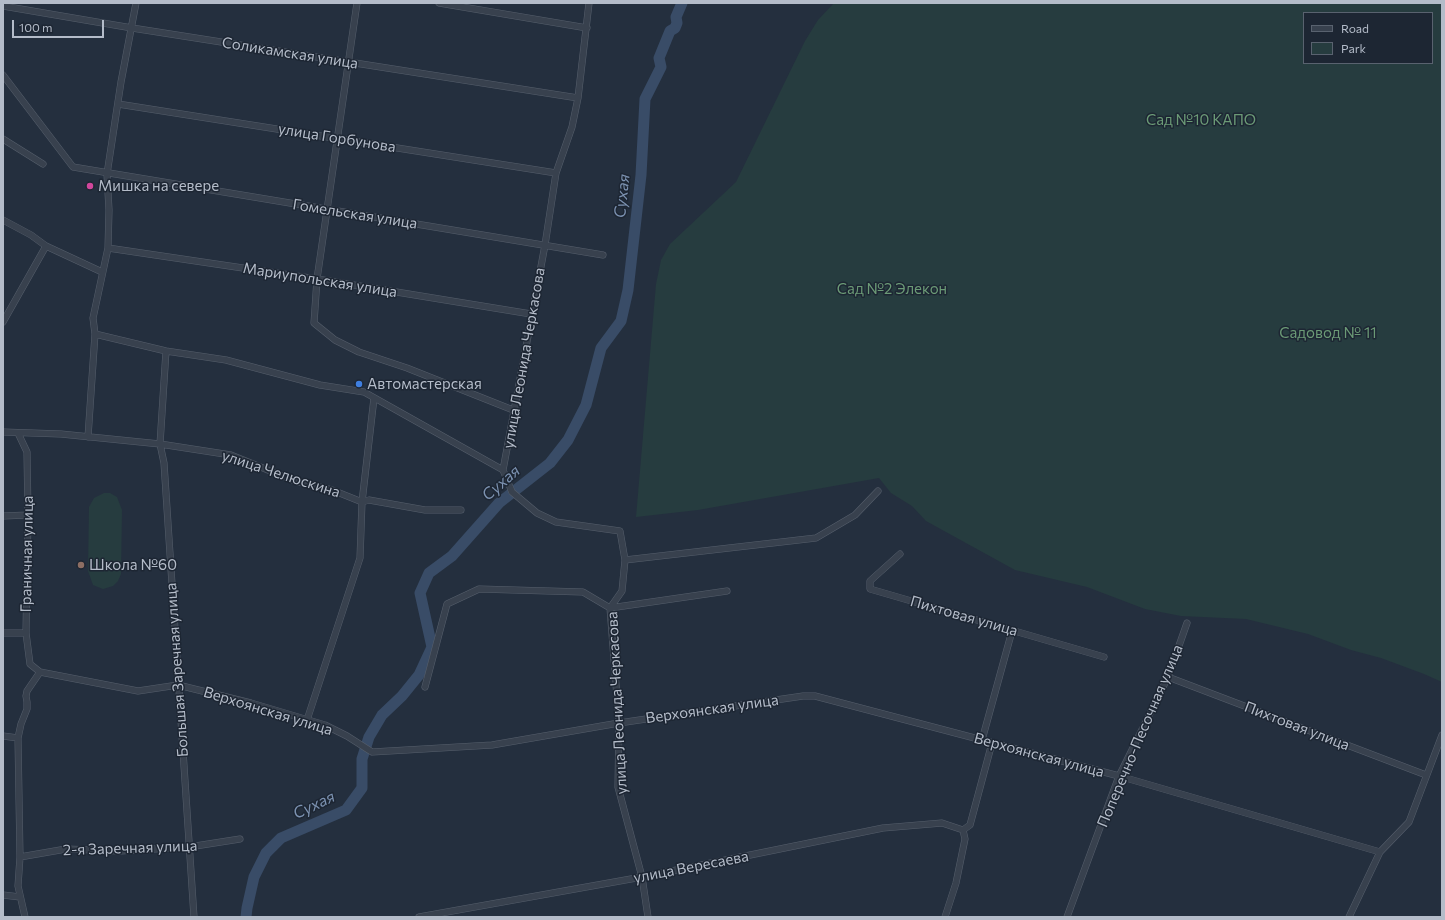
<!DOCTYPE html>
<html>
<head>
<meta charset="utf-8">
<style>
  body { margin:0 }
  #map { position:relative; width:1445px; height:920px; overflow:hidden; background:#242f3e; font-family:Commissioner,sans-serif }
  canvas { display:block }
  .frame { position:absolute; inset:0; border:4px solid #b4bcc9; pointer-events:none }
  .legend { position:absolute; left:1303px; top:12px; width:130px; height:52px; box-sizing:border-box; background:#1d2633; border:1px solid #59626f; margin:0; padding:5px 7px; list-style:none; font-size:12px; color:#b4bcc9 }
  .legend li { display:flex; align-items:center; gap:8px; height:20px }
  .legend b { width:20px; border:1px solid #59626f }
  .scale { position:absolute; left:12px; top:20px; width:92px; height:18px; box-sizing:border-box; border:2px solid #b4bcc9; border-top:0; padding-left:5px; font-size:12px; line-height:14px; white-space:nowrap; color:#b4bcc9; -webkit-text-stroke:3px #1d2633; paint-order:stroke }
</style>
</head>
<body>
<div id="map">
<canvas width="1445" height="920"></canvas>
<div class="frame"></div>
<ul class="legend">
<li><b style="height:5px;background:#38414e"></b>Road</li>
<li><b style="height:11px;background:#263c3f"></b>Park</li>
</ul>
<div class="scale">100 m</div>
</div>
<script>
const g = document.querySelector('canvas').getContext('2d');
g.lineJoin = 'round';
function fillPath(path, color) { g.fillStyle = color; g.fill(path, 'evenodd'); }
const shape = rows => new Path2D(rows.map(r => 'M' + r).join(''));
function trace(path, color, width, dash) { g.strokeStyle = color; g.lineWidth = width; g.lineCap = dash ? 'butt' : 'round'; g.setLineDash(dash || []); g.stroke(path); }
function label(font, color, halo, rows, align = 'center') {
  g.font = font + ' Commissioner,sans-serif'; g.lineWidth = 3; g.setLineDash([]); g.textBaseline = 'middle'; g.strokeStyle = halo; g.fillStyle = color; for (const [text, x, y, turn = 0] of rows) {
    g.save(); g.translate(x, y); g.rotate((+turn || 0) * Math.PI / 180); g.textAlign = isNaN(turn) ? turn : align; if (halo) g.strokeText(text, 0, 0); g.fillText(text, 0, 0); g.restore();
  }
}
fillPath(shape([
  [834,3,1442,3,1442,682,1424,674,1381,658,1351,650,1308,634,1246,619,1181,616,1145,609,1087,587,1015,570,926,521,912,506,891,493,879,478,698,510,636,517,656,284,661,260,670,244,736,182,805,41,818,20],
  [1304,13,1432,13,1432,63,1304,63],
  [104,493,110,493,117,497,122,510,121,574,118,581,113,586,103,589,93,585,88,571,89,507,94,498]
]), '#263c3f');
trace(shape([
  [246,917,247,908,254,877,266,853,281,838,346,810,362,788,362,759,369,737,382,715,402,696,419,675,432,647,420,593,429,573,452,556,499,503,550,463,568,440,586,405,601,348,621,321,628,290,641,175,645,99,661,67,659,58,670,31,675,28,677,23,676,17,682,3]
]), '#394c67', 11);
const minor = shape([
  [357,3,317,279,314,323,335,340,359,352,407,368,513,410],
  [439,3,587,28],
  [589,3,578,98,572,127,556,173,545,245,503,470,512,492,537,513,556,522,620,531,625,560,622,591,610,608,619,723,618,787,642,877,648,917],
  [3,6,132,28,578,98],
  [3,75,73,167,603,255],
  [118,104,556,173],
  [3,139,43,164],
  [3,220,31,235,46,246,102,272],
  [108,248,317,279,531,314],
  [3,322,46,246],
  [95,334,166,351,226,360,320,385,364,392,503,470],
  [166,351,160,444,164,463,194,917],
  [3,432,61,434,160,444,231,455,295,481,332,490,362,502,369,500,425,510,461,510],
  [18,433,27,452,28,515,26,633,30,664,40,672,138,691,178,685,251,703,325,725,347,736,372,752,492,745,619,723,803,696,815,696,1119,776,1380,852],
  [88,437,95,334,93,318,108,248,109,210,107,174,121,82,136,3],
  [3,516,28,515],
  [900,554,870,581,870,589,1104,657],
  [625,560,816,538,855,515,878,491],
  [3,633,26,633],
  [1168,677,1426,775],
  [425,687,447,604,479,589,583,592,610,608,727,591],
  [307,720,360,558,362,502,374,398],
  [3,736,18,738],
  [982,740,1012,631],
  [20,857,66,849,120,851,189,847,240,839],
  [3,895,20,897],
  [25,917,18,886,20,857,18,738,21,724,27,709,27,702,26,696,27,691,40,672],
  [419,917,642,877,883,828,942,823,963,830],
  [945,917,956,883,965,839,963,830,970,825,992,743],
  [1067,917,1119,776,1168,677,1187,623],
  [1349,917,1380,852,1409,822,1442,735]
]);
trace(minor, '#565f6c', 7);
trace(minor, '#38414e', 6);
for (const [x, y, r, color] of [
  [90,186,4,"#d1479c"],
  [359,384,4,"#3f7fe0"],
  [81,565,4,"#8d6e63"]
]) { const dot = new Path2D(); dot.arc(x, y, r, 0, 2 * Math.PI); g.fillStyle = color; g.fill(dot); trace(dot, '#1d2633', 1.5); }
label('15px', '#b4bcc9', '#1d2633', [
  ["Соликамская улица",290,53,9],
  ["улица Горбунова",337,138,9],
  ["Гомельская улица",355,214,9],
  ["Мариупольская улица",320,280,9],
  ["улица Леонида Черкасова",524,358,-80],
  ["улица Челюскина",281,474,18],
  ["Граничная улица",27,554,-89],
  ["Пихтовая улица",964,616,16],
  ["Большая Заречная улица",177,670,-94],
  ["улица Леонида Черкасова",617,703,-93],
  ["Верхоянская улица",712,709,-8],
  ["Верхоянская улица",268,711,17],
  ["Пихтовая улица",1297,726,21],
  ["Поперечно-Песочная улица",1140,736,-67],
  ["Верхоянская улица",1039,755,15],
  ["2-я Заречная улица",130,848,-2],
  ["улица Вересаева",691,867,-11]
]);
label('15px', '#6b9a76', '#1d2633', [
  ["Сад №10 КАПО",1201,120],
  ["Сад №2 Элекон",892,289],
  ["Садовод № 11",1328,333]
]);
label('15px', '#b4bcc9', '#1d2633', [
  ["Мишка на севере",98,186],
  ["Автомастерская",367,384],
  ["Школа №60",89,565]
], 'left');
label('italic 16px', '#7c92b1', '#1d2633', [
  ["Сухая",622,196,-84],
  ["Сухая",501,483,-41],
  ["Сухая",314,805,-25]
]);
</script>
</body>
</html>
